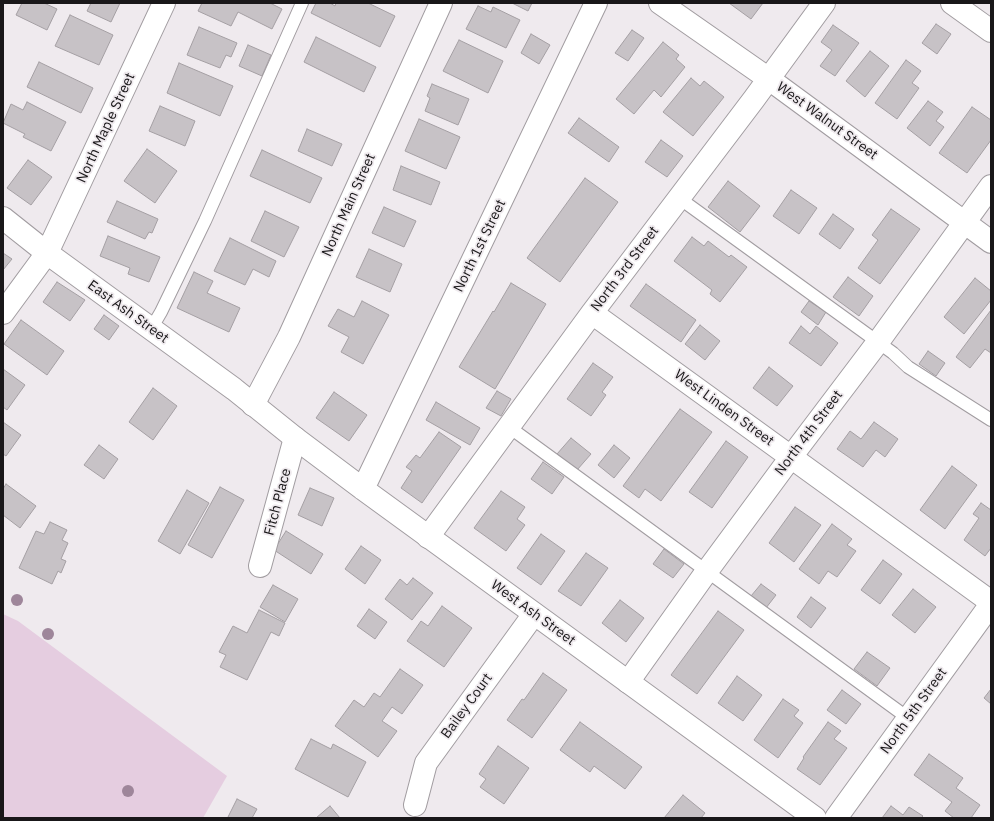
<!DOCTYPE html>
<html>
<head>
<meta charset="utf-8">
<style>
  body { margin:0 }
  #map { position:relative; width:994px; height:821px; overflow:hidden; background:#efeaee; font-family:"IBM Plex Sans",sans-serif }
  canvas { display:block }
  .frame { position:absolute; inset:0; border:4px solid #191719; pointer-events:none }
</style>
</head>
<body>
<div id="map">
<canvas width="994" height="821"></canvas>
<div class="frame"></div>
</div>
<script>
const g = document.querySelector('canvas').getContext('2d');
g.lineJoin = 'round';
function fillPath(path, color) { g.fillStyle = color; g.fill(path, 'evenodd'); }
const shape = rows => new Path2D(rows.map(r => 'M' + r).join(''));
function trace(path, color, width, dash) { g.strokeStyle = color; g.lineWidth = width; g.lineCap = dash ? 'butt' : 'round'; g.setLineDash(dash || []); g.stroke(path); }
function label(font, color, halo, rows, align = 'center') {
  g.font = font + ' "IBM Plex Sans",sans-serif'; g.lineWidth = 3.5; g.setLineDash([]); g.textBaseline = 'middle'; g.strokeStyle = halo; g.fillStyle = color; for (const [text, x, y, turn = 0] of rows) {
    g.save(); g.translate(x, y); g.rotate((+turn || 0) * Math.PI / 180); g.textAlign = isNaN(turn) ? turn : align; if (halo) g.strokeText(text, 0, 0); g.fillText(text, 0, 0); g.restore();
  }
}
fillPath(shape([
  [3,614,18,621,227,776,203,818,3,818]
]), '#e5cde0');
const building = shape([
  [22,3,44,3,57,9,47,30,16,15,22,3],
  [91,3,120,3,111,22,87,11,91,3],
  [202,3,270,3,282,9,272,29,238,12,231,26,198,11,202,3],
  [316,3,330,3,335,6,336,3,368,3,395,16,380,47,311,13,316,3],
  [512,3,532,3,528,11,512,3],
  [729,3,763,3,751,19,729,3],
  [478,6,491,12,493,7,520,20,506,48,466,29,478,6],
  [70,15,113,35,99,65,55,46,70,15],
  [936,24,951,34,937,54,922,43,936,24],
  [833,25,859,43,835,76,820,66,832,50,821,42,833,25],
  [199,27,237,43,231,57,226,55,220,68,187,55,199,27],
  [632,30,644,38,628,61,615,53,632,30],
  [531,34,550,45,539,64,521,53,531,34],
  [316,37,376,67,364,92,304,62,316,37],
  [459,40,503,61,488,93,443,71,459,40],
  [663,42,679,55,676,59,685,67,661,97,654,90,634,114,616,99,663,42],
  [248,45,271,55,262,76,239,66,248,45],
  [870,51,889,66,865,97,846,81,870,51],
  [906,60,921,71,912,83,919,88,897,119,875,103,906,60],
  [39,62,93,88,81,113,27,87,39,62],
  [179,63,233,86,220,116,167,93,179,63],
  [691,78,700,86,704,81,724,97,693,136,663,112,691,78],
  [432,84,469,99,458,125,425,111,430,98,427,96,432,84],
  [928,101,943,112,936,121,944,127,930,146,907,128,928,101],
  [27,102,66,122,51,151,23,137,25,134,3,123,11,104,23,110,27,102],
  [160,106,195,121,185,146,149,131,160,106],
  [972,107,991,120,991,140,967,173,939,153,972,107],
  [579,118,619,147,609,162,568,133,579,118],
  [419,119,460,137,446,169,405,151,419,119],
  [307,129,342,144,332,166,298,151,307,129],
  [661,140,683,156,667,177,645,162,661,140],
  [147,149,177,171,155,203,124,181,147,149],
  [262,150,322,178,310,203,250,176,262,150],
  [28,160,52,177,31,205,7,188,28,160],
  [401,166,440,182,431,205,393,190,401,166],
  [585,178,618,202,560,282,527,258,585,178],
  [728,181,760,206,740,232,708,207,728,181],
  [791,190,817,208,799,234,773,216,791,190],
  [117,201,158,219,152,233,149,232,145,239,107,222,117,201],
  [384,207,416,221,404,247,372,233,384,207],
  [891,209,920,229,880,284,858,268,878,240,872,235,891,209],
  [265,211,299,227,284,257,251,241,265,211],
  [833,214,854,229,840,249,819,234,833,214],
  [108,236,160,257,149,282,128,274,130,268,100,256,108,236],
  [692,237,704,246,708,241,729,257,731,255,747,267,720,302,710,294,712,290,674,261,692,237],
  [230,238,276,261,269,277,253,269,245,285,214,271,230,238],
  [369,249,402,264,390,292,356,277,369,249],
  [3,253,12,259,3,270,3,253],
  [194,272,213,281,207,293,240,308,229,332,177,308,194,272],
  [848,277,873,296,859,316,833,297,848,277],
  [975,278,991,291,991,300,964,334,944,317,975,278],
  [57,282,85,300,70,321,43,302,57,282],
  [511,283,546,304,495,389,459,367,493,311,494,312,511,283],
  [646,284,696,320,681,342,630,306,646,284],
  [362,301,389,315,363,364,341,352,349,337,328,326,338,309,354,317,362,301],
  [809,301,826,312,818,325,801,312,809,301],
  [991,310,991,353,985,349,970,368,956,357,991,310],
  [104,315,119,326,109,340,94,329,104,315],
  [21,320,64,351,47,375,4,344,21,320],
  [700,325,720,341,705,360,685,344,700,325],
  [801,326,810,334,816,326,838,343,821,366,789,343,801,326],
  [928,351,945,363,936,376,919,364,928,351],
  [593,363,613,377,602,392,606,395,591,416,567,399,593,363],
  [769,367,793,386,777,406,753,388,769,367],
  [3,369,25,385,7,410,3,407,3,369],
  [153,388,177,406,153,440,129,422,153,388],
  [497,391,511,399,501,416,486,408,497,391],
  [334,392,367,415,349,441,316,418,334,392],
  [436,402,480,428,470,445,426,420,436,402],
  [680,409,712,432,661,501,645,489,639,498,623,486,680,409],
  [3,422,21,435,6,456,3,454,3,422],
  [874,422,898,439,885,457,876,450,863,467,837,449,850,431,861,439,874,422],
  [439,432,461,447,422,503,401,488,412,471,406,467,416,455,420,458,439,432],
  [571,438,591,454,577,470,557,454,571,438],
  [726,441,748,457,712,508,689,492,726,441],
  [99,445,118,459,104,479,84,465,99,445],
  [614,445,630,458,614,478,598,465,614,445],
  [543,462,564,477,552,494,531,479,543,462],
  [952,466,977,485,945,529,920,510,952,466],
  [6,484,36,506,20,528,3,515,3,489,6,484],
  [220,487,244,500,212,558,188,545,220,487],
  [310,488,334,498,322,526,298,515,310,488],
  [187,490,209,503,180,554,158,541,187,490],
  [501,491,525,507,517,519,525,525,506,551,474,528,501,491],
  [981,503,991,510,991,548,985,556,964,540,979,518,973,514,981,503],
  [795,507,821,525,794,562,769,543,795,507],
  [50,522,67,530,62,540,68,543,61,559,66,561,61,573,58,571,52,584,19,568,36,531,44,534,50,522],
  [832,524,852,539,847,545,856,551,837,577,828,571,819,584,799,569,832,524],
  [286,531,323,554,311,574,274,550,286,531],
  [541,534,565,551,541,585,517,568,541,534],
  [361,546,381,560,365,584,345,569,361,546],
  [664,549,684,564,673,578,653,564,664,549],
  [586,553,608,568,581,606,558,591,586,553],
  [883,560,902,574,880,604,861,590,883,560],
  [413,578,433,593,412,620,385,599,400,579,407,585,413,578],
  [761,584,776,595,766,608,751,596,761,584],
  [273,585,298,599,285,622,260,607,273,585],
  [913,589,936,607,915,633,892,615,913,589],
  [811,597,826,608,811,628,797,617,811,597],
  [620,600,644,618,626,642,602,623,620,600],
  [442,606,472,628,444,667,407,641,421,621,428,626,442,606],
  [369,609,387,622,375,639,357,626,369,609],
  [259,610,285,623,279,636,271,632,247,680,220,667,226,655,219,652,233,626,247,633,259,610],
  [718,611,744,630,697,694,671,675,718,611],
  [867,652,890,668,877,686,854,669,867,652],
  [400,669,423,685,402,714,392,707,382,721,397,731,378,757,335,726,354,700,364,707,374,693,380,697,400,669],
  [543,673,567,690,532,738,507,720,522,699,524,700,543,673],
  [737,676,762,695,743,721,718,703,737,676],
  [991,689,991,704,984,698,991,689],
  [842,690,861,704,846,724,827,710,842,690],
  [783,699,799,710,794,716,803,723,778,758,754,740,783,699],
  [580,722,642,767,625,789,594,766,590,772,560,750,580,722],
  [828,722,841,731,834,739,847,748,820,785,797,769,804,758,803,757,828,722],
  [311,739,331,749,333,744,366,762,348,797,295,769,311,739],
  [498,746,529,768,504,804,480,787,486,779,479,774,498,746],
  [929,754,963,778,956,788,980,805,971,818,954,818,945,811,952,802,914,775,929,754],
  [683,795,705,813,701,818,664,818,683,795],
  [237,799,257,809,252,818,231,818,228,817,237,799],
  [330,806,340,818,316,818,330,806],
  [891,806,903,815,909,807,923,816,921,818,882,818,891,806]
]);
fillPath(building, '#c7c2c6');
trace(building, '#a49fa3', 1);
const lane = shape([
  [679,198,893,353,908,367,991,420],
  [151,329,161,312,205,221,302,3],
  [509,427,908,718]
]);
const street = shape([
  [660,3,769,79,991,242],
  [952,3,991,31],
  [3,218,47,253,164,3],
  [592,313,991,602],
  [253,405,289,337,441,3],
  [428,537,592,313,754,99,824,3],
  [260,566,295,438],
  [628,682,707,571,791,457,878,342,991,186],
  [415,805,426,763,534,614],
  [836,818,991,604]
]);
const secondary = shape([
  [3,313,47,253,234,389,295,438,363,489,815,818],
  [363,489,596,3]
]);
trace(lane, '#a19ca0', 14);
trace(street, '#a19ca0', 24);
trace(secondary, '#a19ca0', 24);
trace(lane, '#fff', 12);
trace(street, '#fff', 22);
trace(secondary, '#fff', 22);
g.fillStyle = '#9e869a';
for (const [x, y] of [
  [17,600],
  [48,634],
  [128,791]
]) { g.beginPath(); g.arc(x, y, 6, 0, 2 * Math.PI); g.fill(); }
label('14px', '#191719', '#efeaee', [
  ["West Walnut Street",827,121,36],
  ["North Maple Street",106,128,-65],
  ["North Main Street",349,205,-66],
  ["North 1st Street",480,246,-64],
  ["North 3rd Street",625,269,-53],
  ["East Ash Street",128,312,36],
  ["West Linden Street",724,408,36],
  ["North 4th Street",809,433,-53],
  ["Fitch Place",278,502,-75],
  ["West Ash Street",533,613,36],
  ["Bailey Court",467,706,-54],
  ["North 5th Street",914,711,-54]
]);
</script>
</body>
</html>
